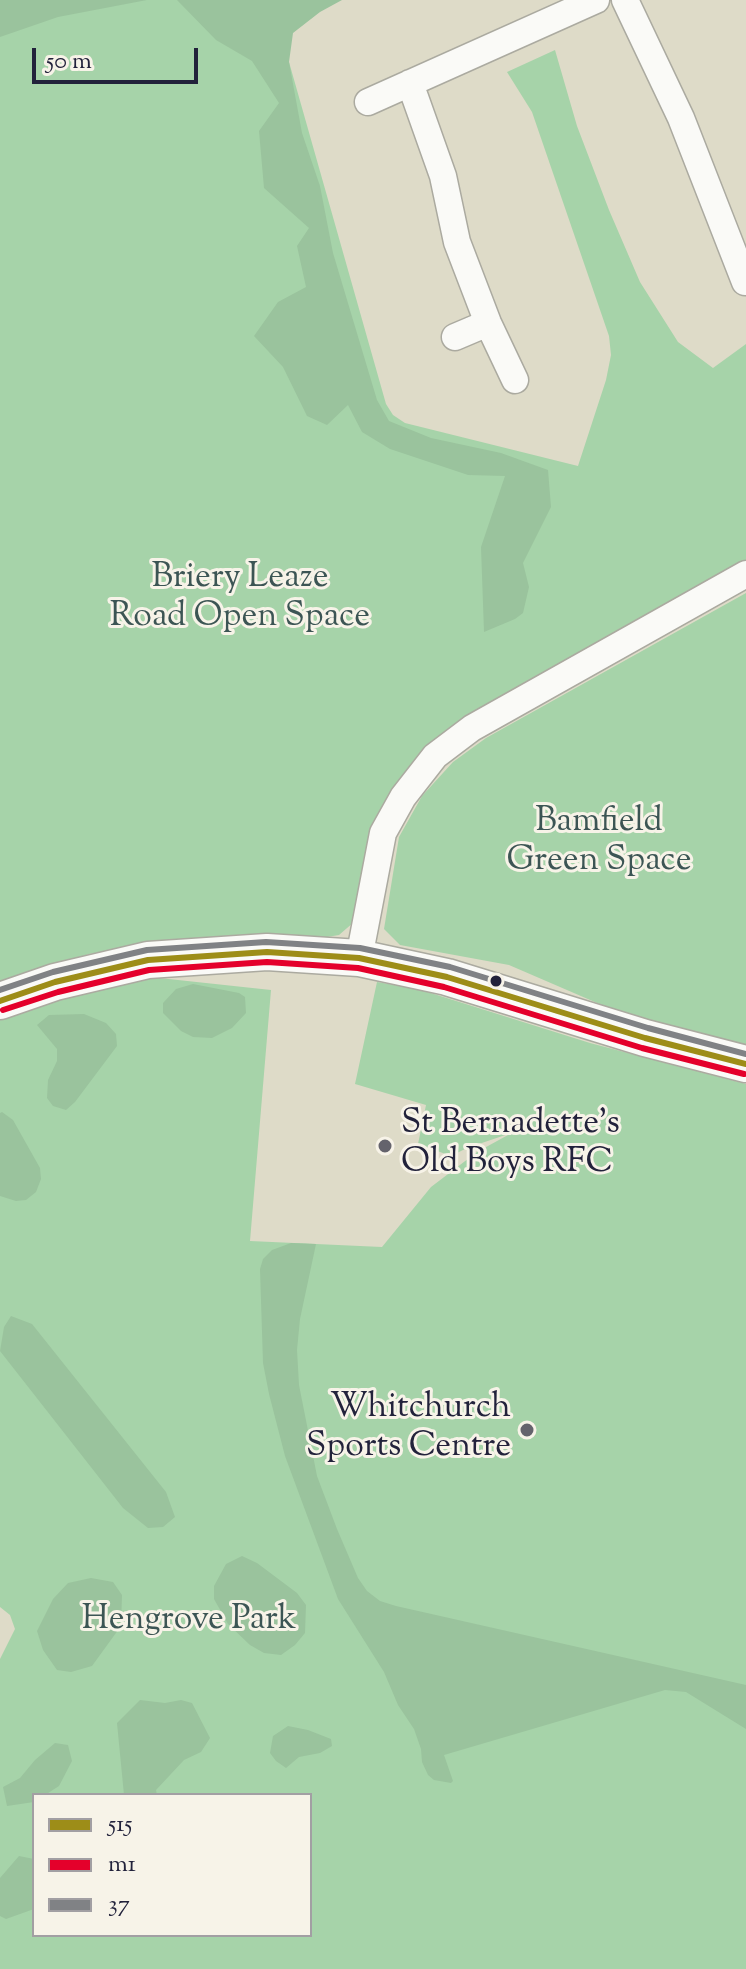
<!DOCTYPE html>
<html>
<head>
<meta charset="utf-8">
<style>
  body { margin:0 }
  #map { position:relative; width:746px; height:1969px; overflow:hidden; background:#dedbc8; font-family:"Sorts Mill Goudy",serif }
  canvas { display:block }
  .legend { position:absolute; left:32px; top:1793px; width:280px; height:144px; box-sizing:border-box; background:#f7f3e8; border:2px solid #a29fa3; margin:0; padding:10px 14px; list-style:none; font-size:24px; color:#22223b }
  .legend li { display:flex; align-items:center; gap:16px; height:40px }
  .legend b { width:40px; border:2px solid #a29fa3 }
  .scale { position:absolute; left:32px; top:48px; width:166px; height:36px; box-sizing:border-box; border:4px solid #22223b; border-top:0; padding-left:10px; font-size:24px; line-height:28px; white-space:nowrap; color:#22223b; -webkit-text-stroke:6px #f7f3e8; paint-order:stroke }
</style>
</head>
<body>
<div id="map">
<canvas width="746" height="1969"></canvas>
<ul class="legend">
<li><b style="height:10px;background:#9d8d18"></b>515</li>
<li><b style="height:10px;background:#e4002b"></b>m1</li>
<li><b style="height:10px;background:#808285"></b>37</li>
</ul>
<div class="scale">50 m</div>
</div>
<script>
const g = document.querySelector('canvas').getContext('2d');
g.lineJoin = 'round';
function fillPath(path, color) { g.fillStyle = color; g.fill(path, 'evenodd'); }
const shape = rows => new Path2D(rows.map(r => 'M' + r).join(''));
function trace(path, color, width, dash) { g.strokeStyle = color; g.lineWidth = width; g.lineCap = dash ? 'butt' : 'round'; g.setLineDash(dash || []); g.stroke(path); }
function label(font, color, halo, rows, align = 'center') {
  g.font = font + ' "Sorts Mill Goudy",serif'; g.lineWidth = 6; g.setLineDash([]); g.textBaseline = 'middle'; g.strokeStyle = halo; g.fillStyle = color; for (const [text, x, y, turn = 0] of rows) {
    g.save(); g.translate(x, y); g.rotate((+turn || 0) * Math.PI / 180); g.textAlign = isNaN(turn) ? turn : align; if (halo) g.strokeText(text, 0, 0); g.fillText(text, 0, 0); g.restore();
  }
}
fillPath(shape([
  [0,0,250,0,289,62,386,404,393,415,405,423,578,466,606,380,611,355,609,336,532,112,507,72,555,50,577,126,609,210,640,282,678,342,713,368,746,344,746,560,435,741,354,922,339,935,315,939,232,936,154,943,89,954,0,983],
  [746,593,746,1045,703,1036,611,1009,509,965,400,945,384,929,399,837,422,796,453,762,486,738],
  [150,977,271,990,250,1241,382,1247,431,1187,477,1152,508,1135,535,1125,467,1148,451,1156,418,1144,426,1105,355,1084,377,982,418,989,590,1043,746,1084,746,1969,0,1969,0,1659,15,1629,10,1615,0,1607,0,1018,56,998],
  [34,1795,310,1795,310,1935,34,1935]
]), '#a6d3a9');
fillPath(shape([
  [0,0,147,0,58,17,0,37],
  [177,0,342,0,320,12,293,33,289,62,302,133,320,186,333,253,377,400,389,421,431,438,501,453,548,470,551,507,523,563,529,587,523,613,515,619,484,632,481,547,505,476,468,475,390,449,362,432,348,405,327,425,307,416,283,367,254,336,278,302,306,287,297,246,309,228,264,188,259,131,279,103,252,61,216,40],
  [193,984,239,993,245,997,246,1013,232,1028,212,1038,193,1037,181,1031,163,1013,163,1003,176,989],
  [84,1014,106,1023,116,1034,117,1046,75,1102,66,1110,53,1106,47,1098,48,1080,57,1061,57,1049,37,1025,49,1015],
  [2,1112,13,1120,40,1168,41,1179,36,1192,26,1200,16,1201,0,1196,0,1113],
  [291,1243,316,1244,300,1319,297,1350,299,1385,317,1476,337,1529,358,1578,367,1591,380,1601,396,1606,746,1685,746,1729,686,1692,665,1690,444,1755,453,1781,451,1783,434,1780,428,1775,422,1762,421,1749,414,1729,398,1705,384,1672,338,1599,285,1456,269,1394,263,1363,260,1269,263,1259,272,1250],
  [11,1316,32,1324,166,1492,175,1517,163,1527,148,1528,123,1508,0,1351,4,1327],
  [242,1556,257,1563,297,1593,306,1605,305,1633,295,1645,281,1655,264,1653,250,1645,228,1624,214,1599,214,1586,226,1564],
  [91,1578,113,1582,122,1595,121,1626,92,1666,71,1672,57,1670,43,1650,37,1631,53,1599,68,1583],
  [140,1700,165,1703,181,1700,192,1703,210,1738,201,1752,184,1760,156,1790,157,1795,124,1795,117,1723],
  [288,1726,308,1730,331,1739,332,1746,320,1753,299,1757,286,1768,276,1761,270,1753,273,1736],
  [55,1743,68,1745,72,1761,59,1786,45,1795,34,1795,34,1802,7,1806,3,1787,20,1778,35,1760],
  [19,1856,34,1859,34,1909,6,1919,0,1916,0,1878]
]), '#9ac39d');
const street = shape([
  [625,0,681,118,745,282],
  [410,83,443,176,457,242,488,323,515,380],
  [368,102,596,0],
  [455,337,488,323],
  [359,958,383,833,403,797,435,756,472,728,746,574]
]);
const secondary = shape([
  [0,1001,55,982,148,960,267,952,359,958,447,977,645,1038,746,1064]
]);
trace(street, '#abaaa0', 29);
trace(secondary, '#abaaa0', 39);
trace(street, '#fafaf7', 26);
trace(secondary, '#fafaf7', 36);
trace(shape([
  [0,1001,55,982,148,960,267,952,359,958,447,977,645,1038,746,1064]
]), '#9d8d18', 6);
trace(shape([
  [3,1010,58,992,149,970,267,962,358,968,444,987,642,1048,744,1074]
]), '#e4002b', 6);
trace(shape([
  [0,990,53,972,147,950,266,942,360,948,450,967,648,1028,746,1054]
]), '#808285', 6);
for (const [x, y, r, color] of [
  [496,981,7,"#22223b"],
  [385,1146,8,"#64636c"],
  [527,1430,8,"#64636c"]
]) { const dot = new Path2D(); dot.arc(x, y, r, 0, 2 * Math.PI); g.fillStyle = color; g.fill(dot); trace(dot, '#f7f3e8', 3); }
label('34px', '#3c5554', '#f7f3e8', [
  ["Briery Leaze",240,580],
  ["Road Open Space",240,619],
  ["Bamfield",599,824],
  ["Green Space",599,863],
  ["Hengrove Park",189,1622]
]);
label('34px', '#22223b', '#f7f3e8', [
  ["St Bernadette's",401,1126],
  ["Old Boys RFC",401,1165],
  ["Whitchurch",511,1410,"right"],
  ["Sports Centre",511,1449,"right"]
], 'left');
</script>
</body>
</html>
